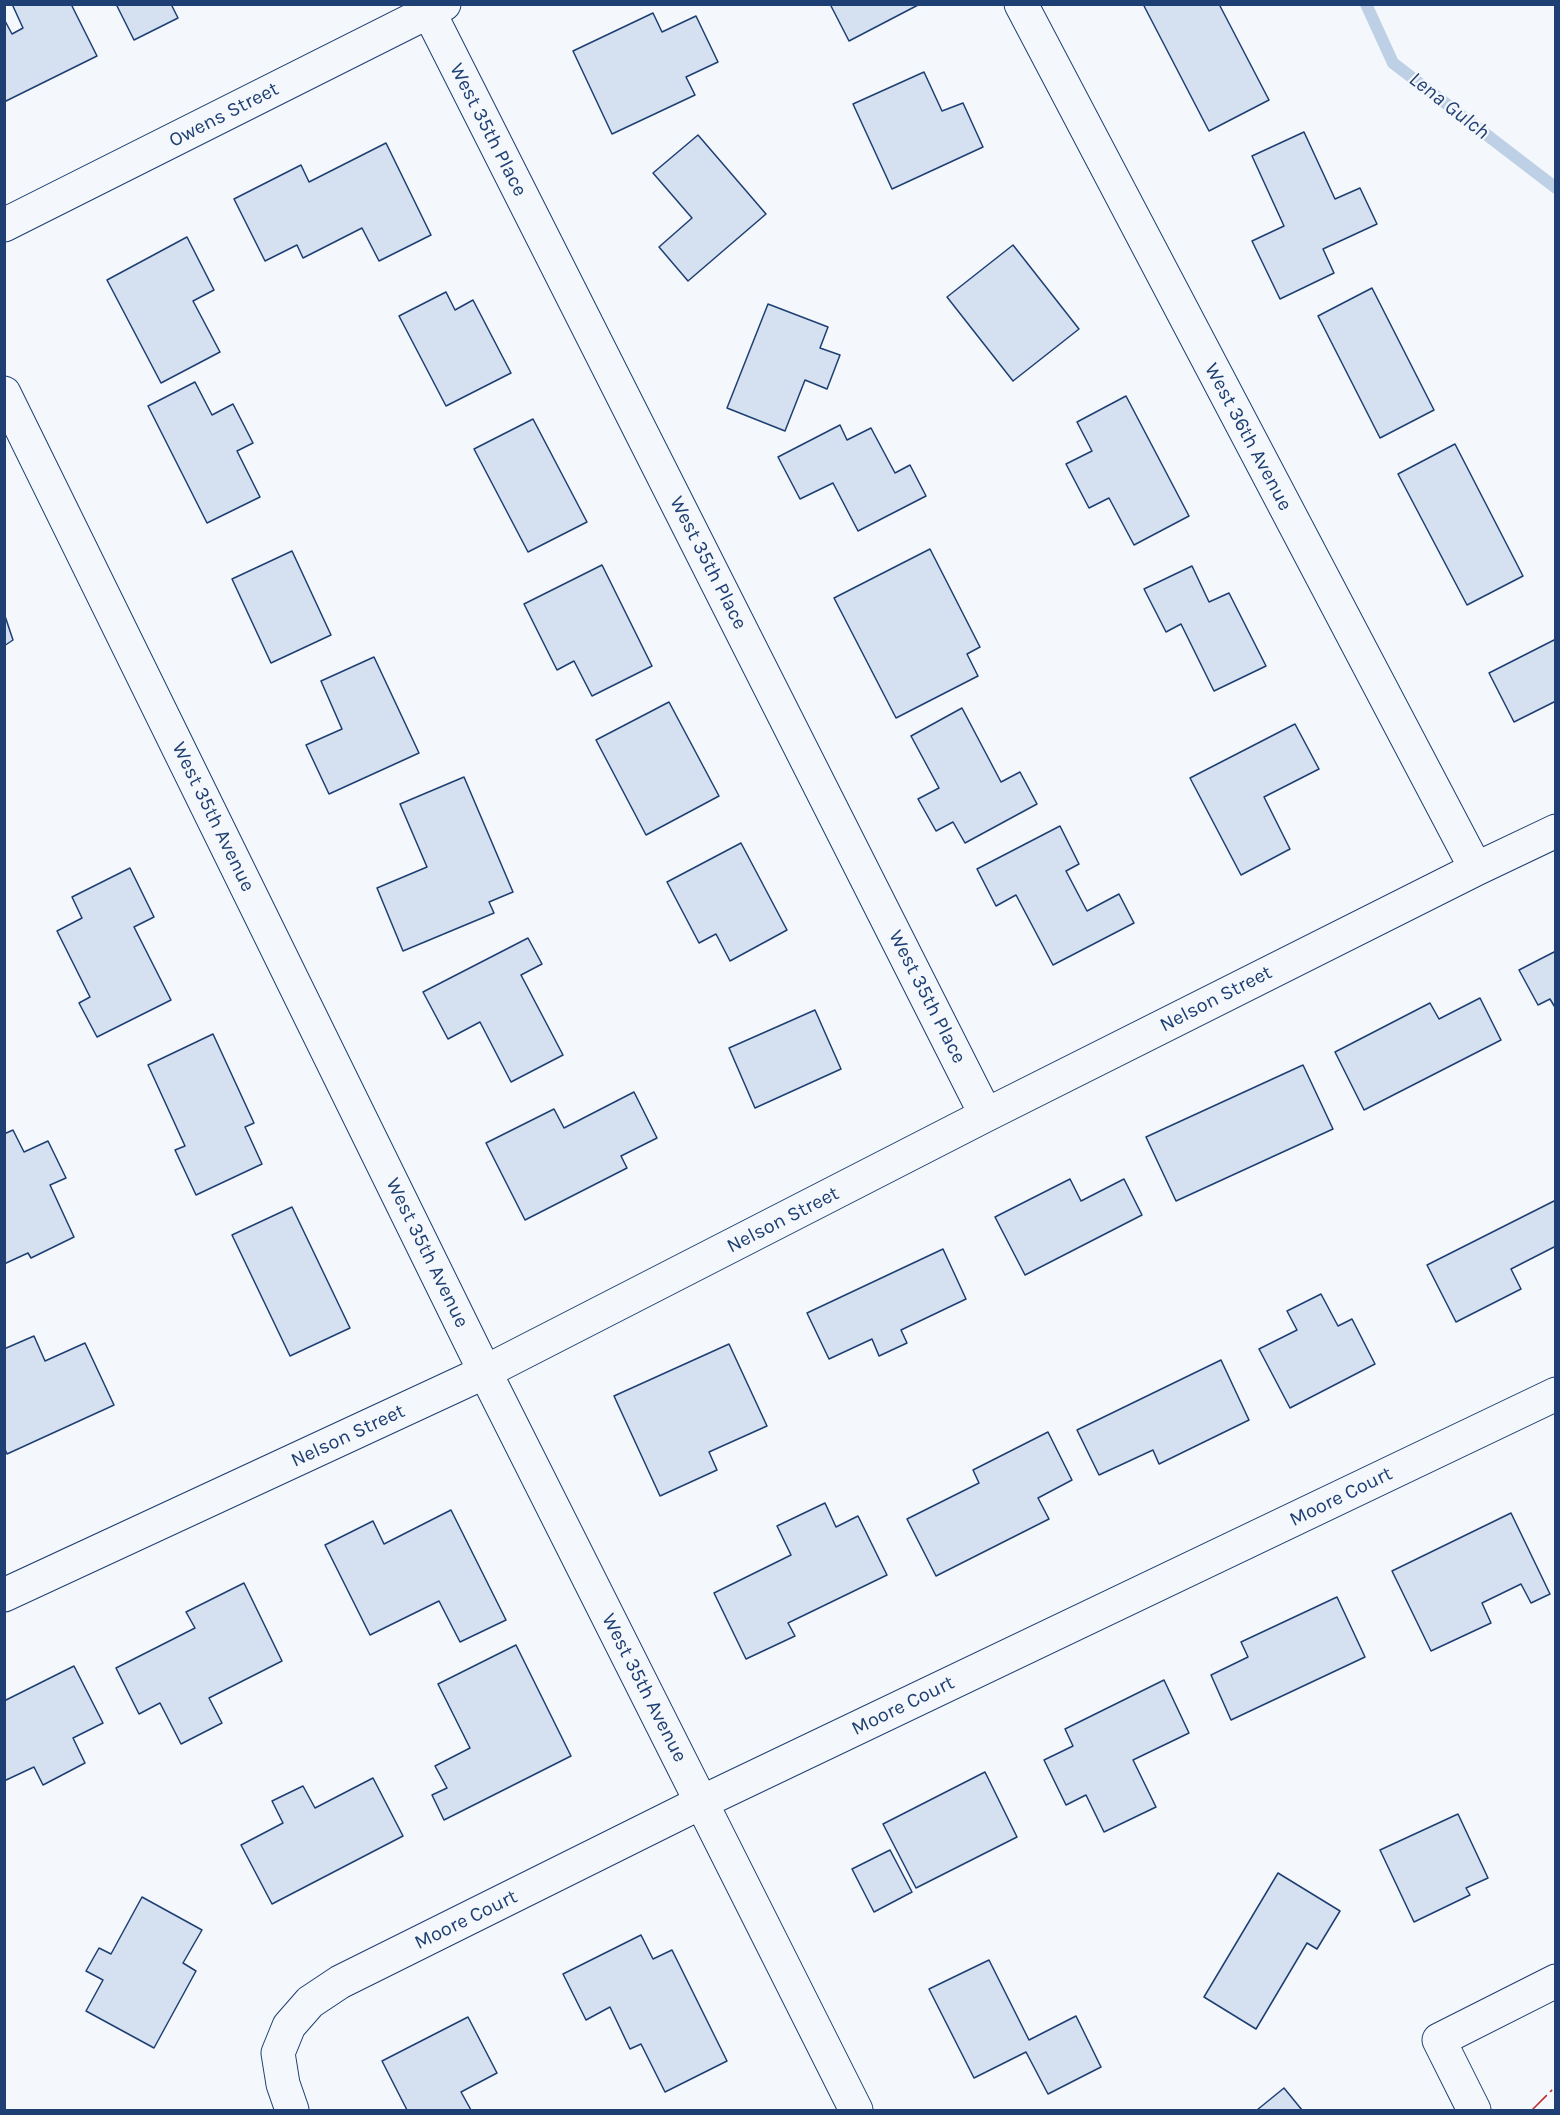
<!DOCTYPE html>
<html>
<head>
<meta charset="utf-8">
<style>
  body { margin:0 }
  #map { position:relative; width:1560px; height:2115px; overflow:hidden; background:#f4f7fb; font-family:Karla,sans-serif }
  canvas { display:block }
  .frame { position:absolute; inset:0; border:6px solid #1d3f73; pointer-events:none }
</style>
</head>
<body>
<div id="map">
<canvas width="1560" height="2115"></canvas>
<div class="frame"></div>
</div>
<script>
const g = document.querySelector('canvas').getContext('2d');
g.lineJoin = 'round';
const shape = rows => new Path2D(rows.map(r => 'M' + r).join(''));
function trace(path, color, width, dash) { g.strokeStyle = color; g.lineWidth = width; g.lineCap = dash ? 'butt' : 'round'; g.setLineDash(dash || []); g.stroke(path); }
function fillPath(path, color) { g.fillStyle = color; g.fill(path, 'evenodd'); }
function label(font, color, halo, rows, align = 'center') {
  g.font = font + ' Karla,sans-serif'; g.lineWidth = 4.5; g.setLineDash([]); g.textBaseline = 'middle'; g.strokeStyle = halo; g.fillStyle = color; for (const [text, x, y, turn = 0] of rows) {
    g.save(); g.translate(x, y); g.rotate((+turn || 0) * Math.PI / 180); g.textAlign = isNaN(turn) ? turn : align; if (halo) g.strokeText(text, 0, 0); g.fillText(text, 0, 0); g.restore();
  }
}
trace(shape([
  [1366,4,1393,63,1556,188]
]), '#bed0e5', 12);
const building = shape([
  [12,4,71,4,97,56,4,102,4,19,12,34,23,28,12,4],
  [116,4,171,4,178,18,134,40,116,4],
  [830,4,920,4,849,41,830,4],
  [1143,4,1219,4,1269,100,1209,131,1143,4],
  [653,13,662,32,696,16,718,62,686,77,695,95,612,134,573,51,653,13],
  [924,72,942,111,963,103,983,147,892,189,853,104,924,72],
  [1304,132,1335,199,1360,188,1377,224,1323,249,1334,273,1280,299,1252,241,1284,226,1252,156,1304,132],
  [698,135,766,214,688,281,659,247,692,218,653,173,698,135],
  [386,143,431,235,379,261,362,228,303,258,297,245,265,261,234,199,301,165,309,182,386,143],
  [187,237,214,290,193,301,220,352,161,383,107,280,187,237],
  [1013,245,1079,329,1013,381,947,297,1013,245],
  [1372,288,1434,410,1380,438,1318,316,1372,288],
  [446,292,455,310,473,300,511,373,446,406,399,316,446,292],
  [768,304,828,327,820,348,840,355,827,389,805,380,785,431,727,408,768,304],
  [195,382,212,415,233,404,253,443,237,451,260,497,207,523,148,406,195,382],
  [1126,396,1189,516,1134,545,1109,498,1089,508,1066,464,1092,451,1077,422,1126,396],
  [533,419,587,522,528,552,474,449,533,419],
  [840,425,847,440,871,428,895,473,910,465,926,496,858,531,833,483,800,499,778,457,840,425],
  [1455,444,1523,576,1467,605,1398,474,1455,444],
  [930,549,980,647,967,654,978,676,896,718,834,598,930,549],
  [292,551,331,635,271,663,232,579,292,551],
  [602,565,652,666,592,696,574,661,557,670,524,604,602,565],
  [1192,566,1209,602,1229,593,1266,666,1214,691,1181,624,1166,632,1144,589,1192,566],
  [4,613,13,640,4,646,4,613],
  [1556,639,1556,701,1514,722,1489,673,1556,639],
  [374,657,419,753,329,794,306,745,342,729,321,681,374,657],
  [669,702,719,796,646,835,596,740,669,702],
  [962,708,1001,782,1020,772,1037,804,965,843,953,822,936,831,918,799,939,788,911,736,962,708],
  [1295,724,1319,769,1264,797,1290,849,1241,875,1190,778,1295,724],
  [464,777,513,892,489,902,494,913,403,951,377,888,427,867,400,804,464,777],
  [1060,826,1079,864,1066,871,1087,911,1119,894,1134,923,1053,965,1016,895,996,906,977,869,1060,826],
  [741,843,787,930,730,961,716,934,699,943,667,882,741,843],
  [130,868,154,917,134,927,171,1000,97,1037,79,1003,90,997,57,931,82,918,72,897,130,868],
  [528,938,542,964,521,975,563,1055,511,1082,480,1022,448,1039,423,992,528,938],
  [1556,951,1556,1009,1550,999,1538,1005,1519,970,1556,951],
  [1480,998,1501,1040,1364,1110,1335,1052,1430,1003,1439,1019,1480,998],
  [815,1010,841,1069,755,1108,729,1048,815,1010],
  [213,1034,254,1123,245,1127,262,1164,196,1195,175,1150,185,1146,148,1065,213,1034],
  [1303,1065,1333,1129,1176,1201,1146,1137,1303,1065],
  [634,1092,657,1138,621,1156,627,1168,525,1220,486,1143,554,1109,564,1128,634,1092],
  [13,1130,24,1152,48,1141,66,1178,50,1185,74,1237,31,1258,28,1253,4,1264,4,1134,13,1130],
  [1070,1179,1081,1201,1124,1179,1142,1215,1025,1275,995,1217,1070,1179],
  [1556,1200,1556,1246,1511,1269,1521,1289,1456,1322,1427,1265,1556,1200],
  [292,1207,350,1328,290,1356,232,1235,292,1207],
  [943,1249,966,1299,901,1330,907,1343,879,1356,872,1339,829,1359,807,1313,943,1249],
  [1321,1294,1338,1326,1352,1319,1375,1364,1290,1408,1259,1349,1297,1330,1287,1311,1321,1294],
  [34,1336,45,1361,85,1343,114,1405,7,1454,4,1447,4,1349,34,1336],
  [729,1344,767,1426,709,1452,717,1470,660,1496,614,1396,729,1344],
  [1221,1360,1249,1420,1159,1464,1153,1450,1099,1475,1077,1430,1221,1360],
  [1048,1432,1072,1480,1038,1498,1049,1519,936,1576,907,1519,979,1483,973,1470,1048,1432],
  [825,1503,836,1527,858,1516,887,1575,788,1623,795,1636,746,1659,714,1593,791,1555,777,1526,825,1503],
  [451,1510,506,1620,460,1642,439,1601,370,1635,325,1545,373,1521,384,1544,451,1510],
  [1511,1513,1550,1594,1531,1603,1521,1584,1482,1603,1491,1623,1431,1651,1392,1571,1511,1513],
  [244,1583,282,1661,209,1698,222,1723,181,1744,160,1703,139,1714,116,1668,195,1628,186,1612,244,1583],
  [1337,1597,1365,1657,1231,1720,1211,1675,1248,1657,1241,1642,1337,1597],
  [516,1645,571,1756,444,1820,432,1795,447,1788,435,1766,470,1748,438,1684,516,1645],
  [74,1666,103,1723,73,1738,85,1763,43,1785,34,1767,4,1781,4,1701,74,1666],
  [1164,1680,1189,1733,1133,1760,1156,1807,1104,1832,1086,1795,1066,1805,1044,1760,1073,1746,1065,1729,1164,1680],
  [985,1772,1017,1837,916,1888,883,1824,985,1772],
  [373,1778,403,1836,272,1904,241,1845,283,1823,272,1801,303,1786,315,1808,373,1778],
  [1458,1814,1488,1878,1466,1888,1470,1895,1414,1922,1380,1850,1458,1814],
  [890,1850,912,1892,874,1912,852,1869,890,1850],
  [1278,1873,1340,1911,1317,1949,1307,1943,1256,2029,1204,1997,1278,1873],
  [142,1897,202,1930,183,1963,196,1971,154,2048,86,2011,103,1980,86,1971,99,1948,111,1954,142,1897],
  [641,1935,653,1959,672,1950,727,2061,665,2092,641,2044,630,2049,610,2007,586,2020,563,1974,641,1935],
  [989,1960,1029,2040,1076,2016,1101,2067,1048,2094,1026,2052,974,2078,929,1989,989,1960],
  [468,2017,497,2073,461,2092,471,2110,407,2110,382,2061,468,2017],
  [1284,2088,1302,2110,1257,2110,1284,2088]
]);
fillPath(building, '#d5e0f0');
trace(building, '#1d3f73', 1.5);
const minor = shape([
  [1021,4,1476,869],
  [429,12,986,1115],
  [4,225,444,4],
  [4,393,485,1372,856,2110],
  [4,1595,485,1372,986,1115,1476,869,1556,831],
  [292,2110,283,2084,278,2053,289,2026,310,2002,340,1982,702,1802,1556,1394],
  [1474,2110,1439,2040,1556,1981]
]);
trace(minor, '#1d3f73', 35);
trace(minor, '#f4f7fb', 33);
trace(shape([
  [1532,2110,1556,2086]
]), '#c62828', 1.5, [21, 4.5, 3, 4.5]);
label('20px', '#1d3f73', '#f4f7fb', [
  ["Owens Street",224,115,-27],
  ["West 35th Place",488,130,63],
  ["West 36th Avenue",1248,437,62],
  ["West 35th Place",708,563,63],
  ["West 35th Avenue",213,817,64],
  ["West 35th Place",927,997,63],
  ["Nelson Street",1216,999,-27],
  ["Nelson Street",783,1220,-27],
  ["West 35th Avenue",427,1253,64],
  ["Nelson Street",348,1436,-25],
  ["Moore Court",1341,1497,-26],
  ["West 35th Avenue",644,1688,63],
  ["Moore Court",903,1706,-26],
  ["Moore Court",466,1920,-26]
]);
label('italic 21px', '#1d3f73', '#f4f7fb', [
  ["Lena Gulch",1449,106,38]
]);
</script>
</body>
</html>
